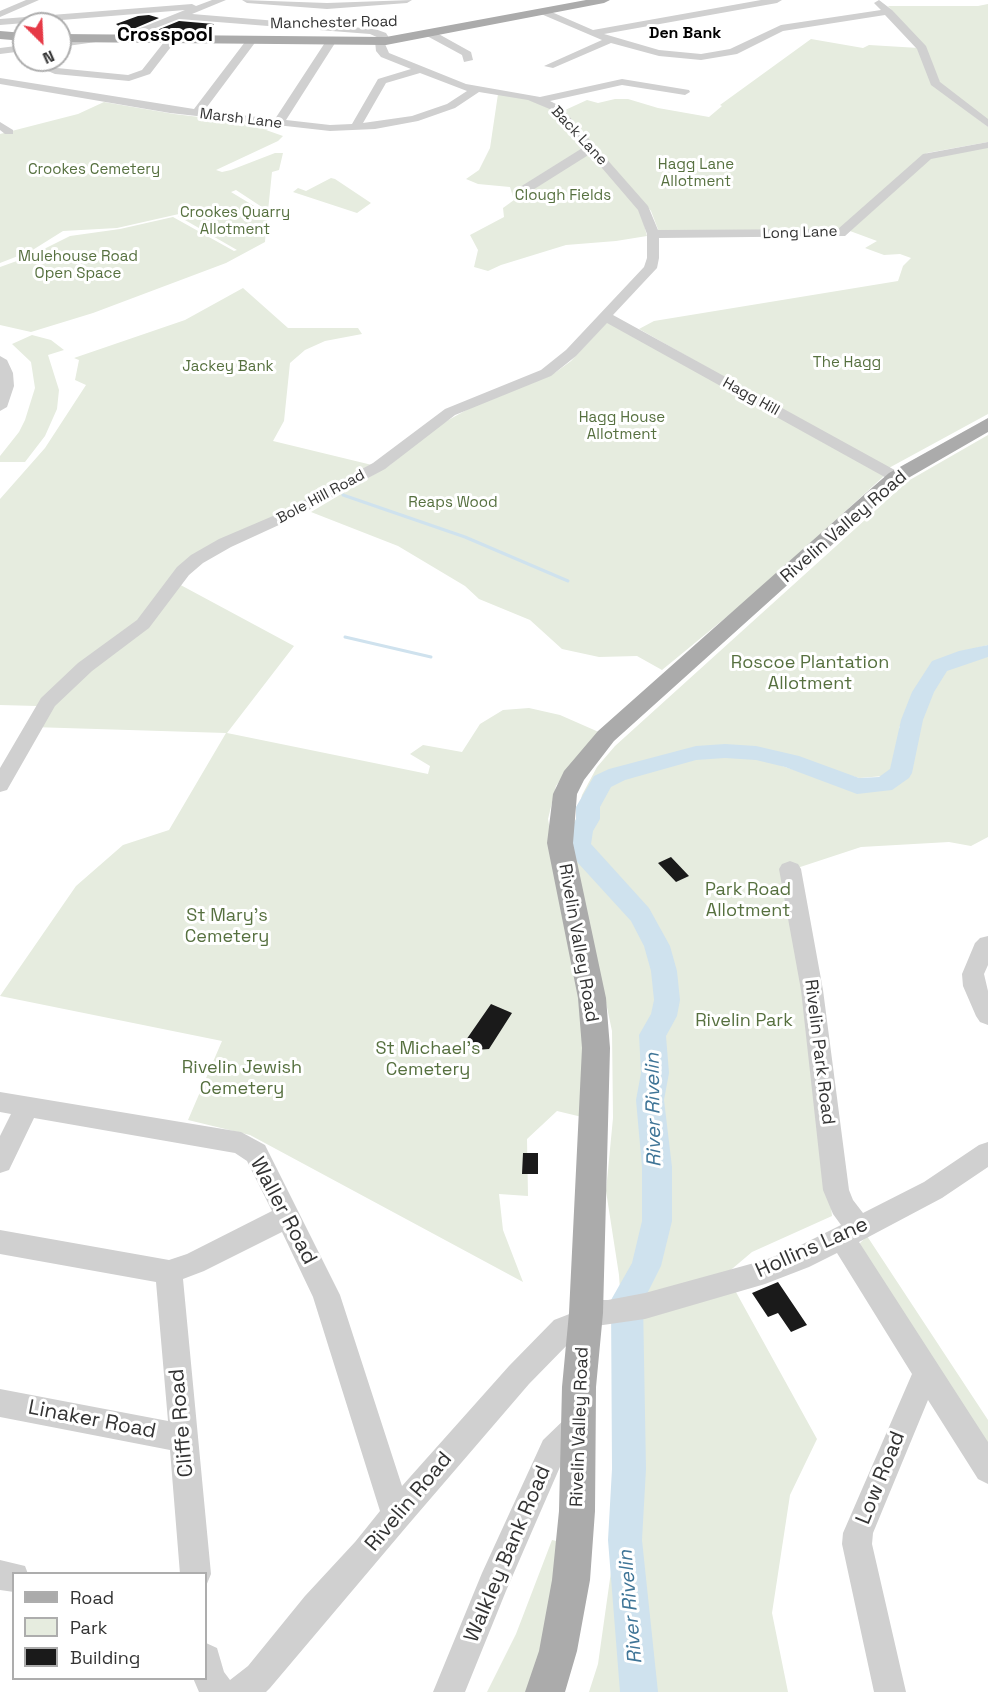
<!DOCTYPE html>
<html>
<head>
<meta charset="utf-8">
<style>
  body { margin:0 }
  #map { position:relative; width:988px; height:1692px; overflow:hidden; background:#fff; font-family:"Space Grotesk",sans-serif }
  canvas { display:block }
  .legend { position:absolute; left:12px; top:1572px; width:195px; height:108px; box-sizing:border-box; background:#fff; border:2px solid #adadad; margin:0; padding:8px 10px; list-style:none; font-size:18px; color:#333 }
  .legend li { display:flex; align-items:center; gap:12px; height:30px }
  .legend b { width:30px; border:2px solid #adadad }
  .north { position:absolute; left:12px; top:12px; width:60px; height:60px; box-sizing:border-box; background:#fff; border:2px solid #adadad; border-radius:50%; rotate:156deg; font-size:16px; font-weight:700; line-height:24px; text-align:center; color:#333 }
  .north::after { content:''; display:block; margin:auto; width:21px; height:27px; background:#e63946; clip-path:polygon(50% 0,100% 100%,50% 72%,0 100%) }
</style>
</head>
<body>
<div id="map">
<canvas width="988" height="1692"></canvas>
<ul class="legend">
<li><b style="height:8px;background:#ababab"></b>Road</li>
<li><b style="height:16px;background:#e6ecdf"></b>Park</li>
<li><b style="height:16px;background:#1a1a1a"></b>Building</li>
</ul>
<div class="north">N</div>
</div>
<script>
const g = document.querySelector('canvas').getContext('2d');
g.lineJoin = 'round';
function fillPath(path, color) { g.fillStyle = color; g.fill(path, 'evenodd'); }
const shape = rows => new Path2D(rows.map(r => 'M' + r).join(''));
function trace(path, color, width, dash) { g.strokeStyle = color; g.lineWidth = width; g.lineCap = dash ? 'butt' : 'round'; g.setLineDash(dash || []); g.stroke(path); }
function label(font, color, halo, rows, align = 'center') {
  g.font = font + ' "Space Grotesk",sans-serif'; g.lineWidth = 6; g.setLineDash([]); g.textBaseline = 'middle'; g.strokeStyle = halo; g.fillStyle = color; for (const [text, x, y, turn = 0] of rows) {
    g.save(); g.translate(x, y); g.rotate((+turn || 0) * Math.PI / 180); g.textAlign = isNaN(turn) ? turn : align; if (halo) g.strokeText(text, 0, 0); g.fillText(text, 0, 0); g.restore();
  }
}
fillPath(shape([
  [988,4,988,121,940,83,926,49,888,6,978,6],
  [811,39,863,48,869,45,919,48,932,83,988,127,988,142,927,153,840,231,659,232,651,211,563,111,587,100,598,103,615,99,628,99,658,108,709,117,722,106,720,105],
  [498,94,528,98,548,105,640,209,647,236,616,241,566,245,501,265,488,271,474,267,478,250,470,235,504,217,503,208,514,200,510,187,478,184,466,179,479,170,490,148],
  [104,102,174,114,275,126,266,130,283,136,278,141,216,170,222,172,231,170,275,153,283,153,279,170,272,172,268,211,236,190,231,192,264,212,264,217,267,217,265,242,226,263,93,313,31,332,0,325,0,267,28,257,70,236,120,229,173,217,234,251,237,250,178,216,201,209,117,228,63,231,31,251,0,263,0,134,78,114],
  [988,147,988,414,887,469,639,329,654,321,898,281,903,266,911,258,900,254,884,255,865,248,877,241,850,231,930,158],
  [331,178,335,179,371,203,357,213,293,192,298,188,306,191],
  [243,288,288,328,358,328,362,334,325,341,305,350,290,363,284,421,273,441,372,465,324,493,224,540,175,582,294,646,227,733,428,774,430,766,410,754,423,745,462,752,480,724,503,710,529,708,560,715,601,733,577,757,556,786,548,819,577,984,585,1050,582,1117,557,1111,527,1139,528,1196,499,1194,503,1230,523,1282,250,1135,188,1120,222,1041,0,996,76,886,123,845,169,830,226,733,32,727,37,706,0,705,0,499,45,448,86,385,75,380,79,360,74,358,185,320],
  [607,322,884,476,752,596,662,670,637,656,599,657,562,649,530,620,479,599,465,586,398,546,311,512,390,465,434,428,470,408,556,372,571,361],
  [32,335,51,340,64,350,48,355,59,390,57,409,45,436,25,462,0,462,0,456,19,432,25,420,35,388,31,362,12,344],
  [988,435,988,645,957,653,931,666,920,682,899,728,899,754,892,770,884,776,859,778,820,767,797,757,789,759,749,749,712,746,700,749,710,758,734,756,767,761,855,790,886,787,906,774,920,714,941,671,967,659,988,655,988,837,971,846,949,842,861,847,785,872,813,1042,832,1216,752,1252,726,1274,817,1439,790,1495,772,1613,788,1692,589,1692,598,1664,617,1529,624,1348,619,1275,606,1191,613,1118,612,1031,574,851,576,820,582,795,597,767,615,746,908,481],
  [867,1236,988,1420,988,1446,861,1257,860,1243],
  [552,1540,575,1545,532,1692,487,1692,516,1634]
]), '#e6ecdf');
trace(shape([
  [343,495,465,537,568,581],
  [345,637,431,657]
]), '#cfe2ee', 3);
fillPath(shape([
  [988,645,988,657,947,671,934,692,923,720,912,773,909,778,892,790,857,794,785,767,756,760,725,758,696,760,625,780,611,787,600,807,600,819,593,831,591,844,649,908,670,946,677,971,680,1000,677,1016,666,1036,669,1073,664,1100,672,1167,672,1221,661,1266,643,1302,646,1469,642,1540,658,1692,620,1692,608,1540,612,1469,611,1300,632,1263,642,1221,642,1167,636,1100,641,1073,639,1035,651,1014,654,1000,651,971,644,946,631,921,578,863,567,844,569,831,576,819,576,807,594,776,609,769,696,746,725,744,756,746,799,756,859,778,879,777,890,769,901,720,912,692,932,661,959,651,988,645]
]), '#cfe2ee');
fillPath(shape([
  [149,15,159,18,126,32,116,24,138,16],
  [179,21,214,24,209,33,150,33],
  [671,857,689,876,676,882,658,863],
  [491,1004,512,1013,489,1049,476,1050,470,1047,466,1040],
  [523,1153,538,1153,538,1174,522,1174],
  [778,1282,807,1325,791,1332,778,1313,768,1317,752,1293]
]), '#1a1a1a');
fillPath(shape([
  [26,0,39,0,0,17,0,11,26,0],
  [212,0,226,0,192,14,375,29,386,33,391,41,385,44,389,53,466,84,540,97,622,79,689,90,690,92,685,95,622,85,550,101,560,106,648,206,658,230,838,229,923,154,988,142,988,148,931,159,845,236,659,238,659,258,657,268,613,315,902,474,904,477,902,480,890,480,607,323,576,356,551,376,455,415,385,469,292,519,231,547,203,563,189,575,149,628,92,671,55,706,7,790,0,792,0,768,41,698,78,663,137,620,177,567,191,555,219,539,280,513,373,463,445,409,541,370,566,350,644,267,647,258,647,234,638,210,590,154,528,193,520,193,520,187,584,147,552,110,528,100,479,92,455,108,418,121,375,129,330,131,170,113,0,84,0,78,194,109,248,38,252,37,257,40,204,111,275,119,328,38,332,37,337,40,286,120,330,125,352,124,378,79,411,69,381,57,376,51,375,41,379,38,370,34,179,19,122,41,113,39,185,10,0,25,0,19,192,4,196,6,212,0],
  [420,73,467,91,447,104,412,116,363,123,386,83,420,73],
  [242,0,327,3,412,0,407,3,327,9,247,3,242,0],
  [761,0,782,0,777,3,604,34,659,50,701,54,730,49,781,25,881,10,874,3,879,0,892,10,926,46,940,82,988,119,988,127,931,85,917,49,885,15,783,31,737,54,701,60,659,56,611,43,553,68,544,66,602,40,541,14,541,10,547,10,593,30,761,0],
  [427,32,435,32,471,52,473,60,464,62,462,55,427,36,427,32],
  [99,36,104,39,103,41,60,47,60,41,99,36],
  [172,36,177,39,150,74,129,81,55,74,43,69,40,60,50,60,52,65,57,68,128,75,142,70,168,37,172,36],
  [24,45,24,51,0,54,0,48,24,45],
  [0,122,13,130,13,134,5,134,0,130,0,122],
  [0,356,7,360,13,373,14,386,7,407,0,411,0,356],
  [790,861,798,864,801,869,823,990,849,1190,853,1200,863,1213,924,1182,979,1145,988,1142,988,1167,942,1198,859,1242,988,1442,988,1484,978,1479,928,1400,873,1533,872,1544,906,1692,874,1692,842,1544,843,1533,912,1374,837,1253,809,1267,765,1284,645,1319,596,1326,594,1331,573,1339,529,1384,407,1526,270,1688,266,1692,199,1692,193,1678,206,1678,206,1643,217,1648,224,1672,230,1680,248,1666,305,1596,355,1542,380,1511,313,1297,282,1232,204,1271,183,1279,211,1574,206,1586,206,1574,180,1574,170,1450,0,1417,0,1389,168,1421,156,1282,0,1254,0,1230,169,1260,187,1254,272,1211,247,1161,235,1153,34,1118,9,1170,0,1173,0,1136,11,1114,0,1112,0,1092,241,1132,265,1145,340,1295,402,1486,509,1366,554,1320,572,1313,576,1304,586,1300,608,1300,645,1293,765,1260,791,1250,841,1225,833,1214,823,1190,801,990,779,869,782,864,790,861],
  [988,936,988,965,984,974,988,991,988,1025,980,1022,976,1016,963,986,962,974,975,943,980,938,988,936],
  [580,1410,590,1414,594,1424,590,1434,563,1460,506,1591,465,1692,433,1692,482,1573,543,1440,570,1414,580,1410],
  [0,1560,25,1566,28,1574,14,1574,14,1592,0,1590,0,1560]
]), '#d0d0d0');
fillPath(shape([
  [586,0,610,0,604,3,386,45,60,42,60,34,386,37,586,0],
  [0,31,24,33,24,41,0,39,0,31],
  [988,418,988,432,903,481,614,741,584,780,577,794,573,843,606,998,610,1048,603,1313,596,1387,595,1511,590,1580,577,1651,565,1692,525,1692,539,1651,552,1580,559,1511,562,1387,569,1313,582,1048,578,998,547,843,553,794,564,771,598,731,866,493,889,473,988,418]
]), '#ababab');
label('15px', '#333', '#fff', [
  ["Manchester Road",334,23,-1],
  ["Marsh Lane",241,119,7],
  ["Back Lane",579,136,47],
  ["Long Lane",800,233,-2],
  ["Hagg Hill",751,397,29],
  ["Bole Hill Road",321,497,-28]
]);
label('15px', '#56703f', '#fff', [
  ["Hagg Lane",696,165],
  ["Allotment",696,182],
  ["Crookes Cemetery",94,170],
  ["Clough Fields",563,196],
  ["Crookes Quarry",235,213],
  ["Allotment",235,230],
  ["Mulehouse Road",78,257],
  ["Open Space",78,274],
  ["The Hagg",847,363],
  ["Jackey Bank",228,367],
  ["Hagg House",622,418],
  ["Allotment",622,435],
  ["Reaps Wood",453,503]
]);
label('bold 16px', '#000', '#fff', [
  ["Den Bank",685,34]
]);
label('18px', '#333', '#fff', [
  ["Rivelin Valley Road",844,527,-41],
  ["Rivelin Valley Road",578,943,80],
  ["Rivelin Park Road",819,1052,83],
  ["Rivelin Valley Road",580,1427,-88]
]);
label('18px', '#56703f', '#fff', [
  ["Roscoe Plantation",810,663],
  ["Allotment",810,684],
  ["Park Road",748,890],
  ["Allotment",748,911],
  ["St Mary's",227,916],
  ["Cemetery",227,937],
  ["Rivelin Park",744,1021],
  ["St Michael's",428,1049],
  ["Cemetery",428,1070],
  ["Rivelin Jewish",242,1068],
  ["Cemetery",242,1089]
]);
label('bold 20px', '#000', '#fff', [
  ["Crosspool",165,36]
]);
label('italic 20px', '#3f7597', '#fff', [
  ["River Rivelin",654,1110,-91],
  ["River Rivelin",631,1607,-95]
]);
label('21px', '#333', '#fff', [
  ["Waller Road",283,1211,62],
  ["Hollins Lane",812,1248,-24],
  ["Linaker Road",92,1420,11],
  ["Cliffe Road",182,1423,-95],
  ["Low Road",881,1478,-68],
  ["Rivelin Road",409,1502,-50],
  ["Walkley Bank Road",508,1554,-67]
]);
</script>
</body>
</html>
